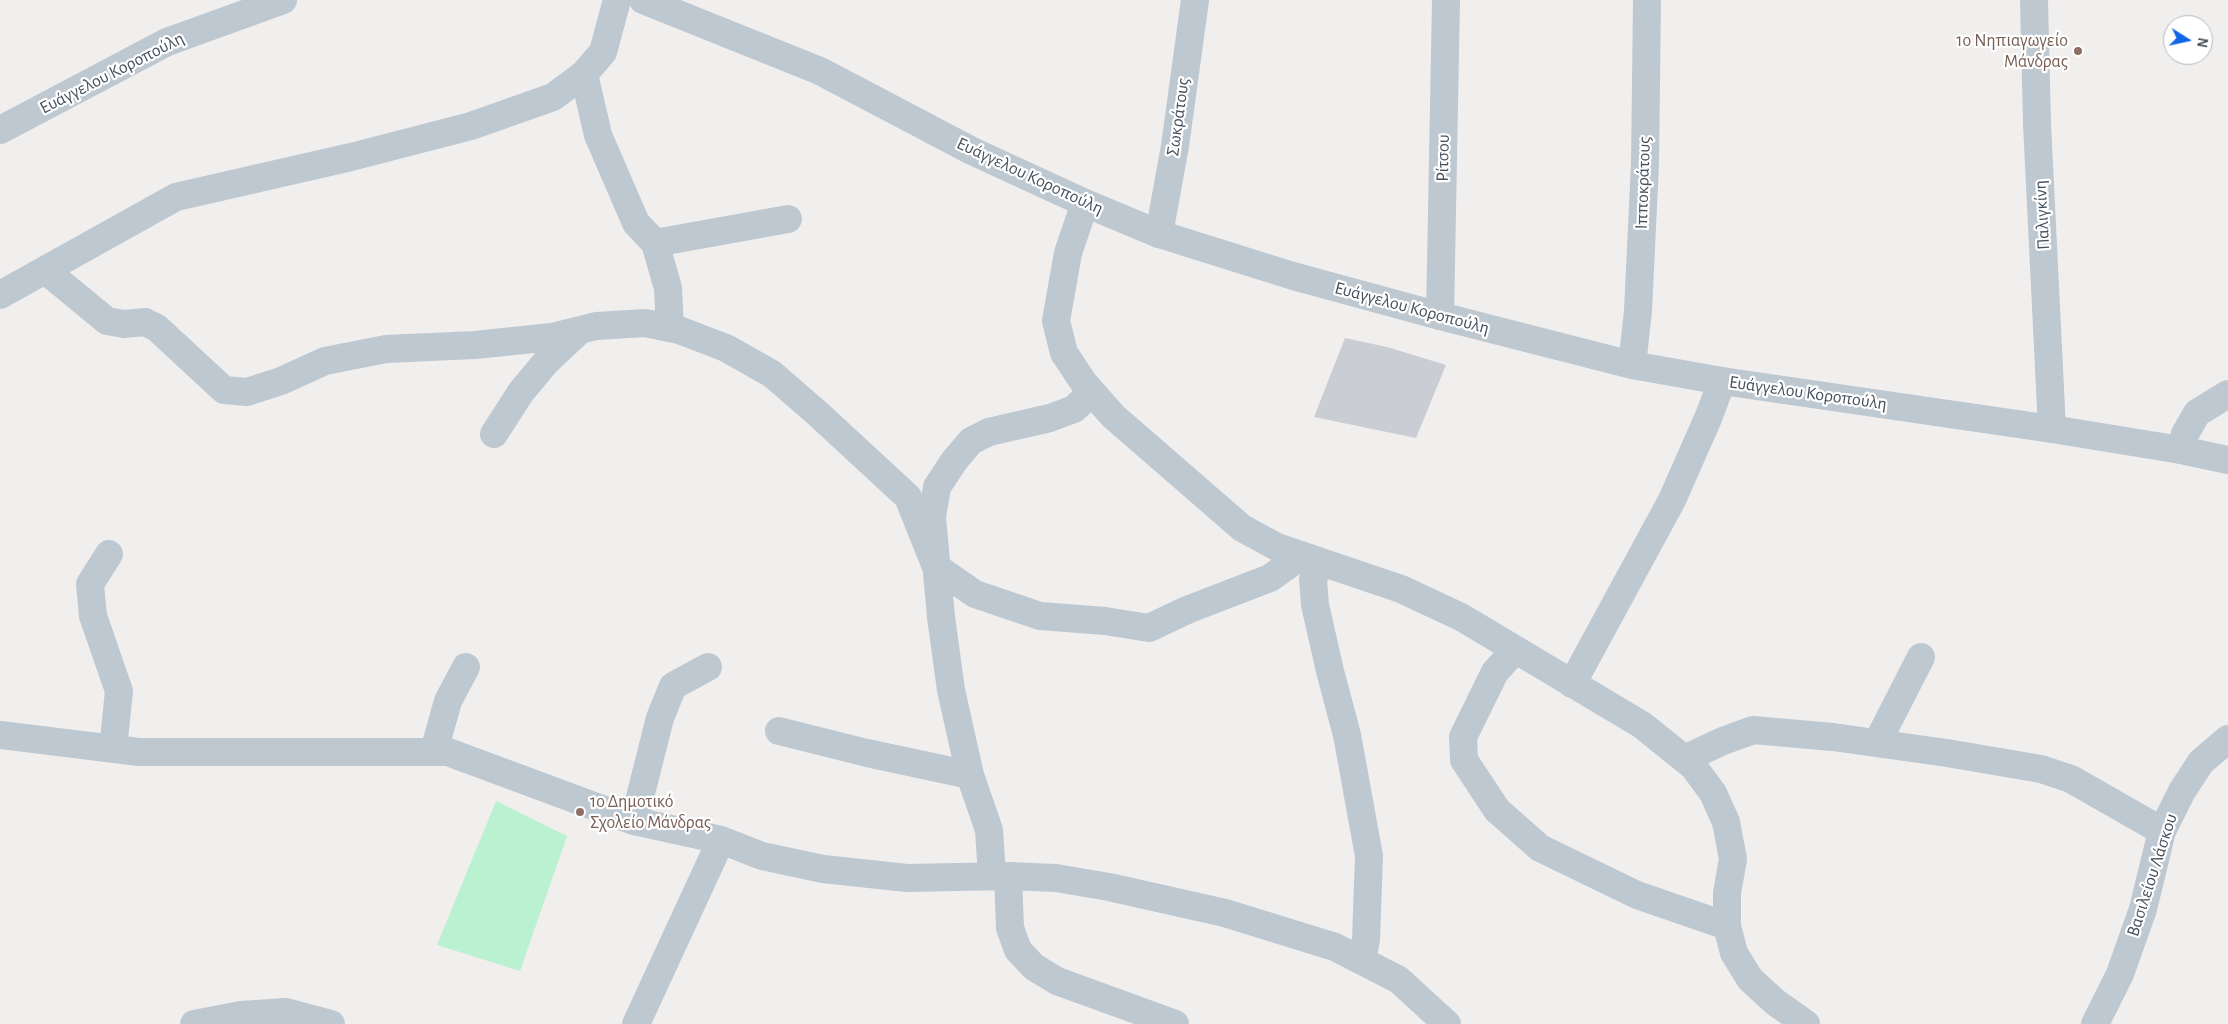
<!DOCTYPE html>
<html>
<head>
<meta charset="utf-8">
<style>
  body { margin:0 }
  #map { position:relative; width:2228px; height:1024px; overflow:hidden; background:#f1eeee; font-family:"Alegreya Sans",sans-serif }
  canvas { display:block }
  .north { position:absolute; left:2163px; top:15px; width:50px; height:50px; box-sizing:border-box; background:#fff; border:1px solid #b5b9be; border-radius:50%; rotate:100deg; font-size:14px; font-weight:700; line-height:20px; text-align:center; color:#45505c }
  .north::after { content:''; display:block; margin:auto; width:18px; height:22px; background:#1166e7; clip-path:polygon(50% 0,100% 100%,50% 72%,0 100%) }
</style>
</head>
<body>
<div id="map">
<canvas width="2228" height="1024"></canvas>
<div class="north">N</div>
</div>
<script>
const g = document.querySelector('canvas').getContext('2d');
g.lineJoin = 'round';
function fillPath(path, color) { g.fillStyle = color; g.fill(path, 'evenodd'); }
const shape = rows => new Path2D(rows.map(r => 'M' + r).join(''));
function trace(path, color, width, dash) { g.strokeStyle = color; g.lineWidth = width; g.lineCap = dash ? 'butt' : 'round'; g.setLineDash(dash || []); g.stroke(path); }
function label(font, color, halo, rows, align = 'center') {
  g.font = font + ' "Alegreya Sans",sans-serif'; g.lineWidth = 4.5; g.setLineDash([]); g.textBaseline = 'middle'; g.strokeStyle = halo; g.fillStyle = color; for (const [text, x, y, turn = 0] of rows) {
    g.save(); g.translate(x, y); g.rotate((+turn || 0) * Math.PI / 180); g.textAlign = isNaN(turn) ? turn : align; if (halo) g.strokeText(text, 0, 0); g.fillText(text, 0, 0); g.restore();
  }
}
fillPath(shape([
  [496,801,567,836,520,971,437,945]
]), '#baf1d1');
fillPath(shape([
  [1345,338,1387,347,1446,365,1416,438,1314,417]
]), '#cacdd3');
trace(shape([
  [2034,0,2037,124,2052,429],
  [584,74,598,135,636,223,655,243,668,288,670,328],
  [1085,203,1068,253,1056,321,1064,353,1084,383,1113,416,1242,528,1277,547,1401,589,1461,617,1642,725,1693,766,1713,793,1726,822,1733,859,1727,893,1727,926,1734,953,1750,979,1775,1002,1806,1024],
  [1159,234,1175,146,1195,0],
  [655,243,788,219],
  [45,270,107,321,124,324,145,322,157,328,224,390,247,392,281,381,325,361,386,349,475,345,552,337,596,326,645,323,679,330,726,348,772,374,817,413,908,497,936,567,975,594,1040,616,1105,621,1149,628,1187,610,1270,578,1301,556],
  [0,295,176,197,351,157,471,126,553,97,584,74,603,52,617,0],
  [1440,316,1446,0],
  [494,434,521,392,546,362,579,331],
  [2181,450,2185,434,2197,413,2228,394],
  [109,554,90,584,93,616,119,691,113,749],
  [1320,562,1313,579,1315,605,1330,671,1347,735,1369,856,1366,939,1362,961],
  [1515,650,1495,672,1463,737,1464,760,1497,810,1540,848,1637,895,1727,926],
  [1572,684,1672,500,1709,416,1722,381],
  [779,731,867,753,970,775],
  [0,735,139,752,448,752,634,821,721,840,762,856,823,869,907,878,1008,876,1056,878,1109,887,1225,913,1335,947,1399,980,1447,1024],
  [1877,743,1921,657],
  [434,751,448,701,466,667],
  [1684,759,1723,741,1753,730,1833,737,1947,753,2041,769,2071,779,2162,831],
  [634,821,660,718,673,686,708,667],
  [992,876,989,830,970,775,951,690,941,617,932,517,937,487,954,461,971,441,989,432,1050,418,1074,409,1092,392],
  [1008,876,1010,928,1018,950,1034,967,1057,981,1175,1024],
  [194,1024,241,1015,286,1012,331,1024],
  [636,1024,721,840],
  [2095,1024,2120,974,2143,909,2162,831,2182,791,2201,762,2228,739]
]), '#bec8d1', 28);
trace(shape([
  [643,0,820,71,972,151,1085,203,1159,234,1293,276,1440,316,1632,365,1722,381,2052,429,2181,450,2228,460],
  [0,130,167,42,283,0],
  [1632,365,1638,311,1645,164,1647,0]
]), '#bec8d1', 28);
for (const [x, y, r, color] of [
  [2078,51,5,"#8d6e63"],
  [580,812,5,"#8d6e63"]
]) { const dot = new Path2D(); dot.arc(x, y, r, 0, 2 * Math.PI); g.fillStyle = color; g.fill(dot); trace(dot, '#fff', 2); }
label('18px', '#785e54', '#fff', [
  ["1ο Νηπιαγωγείο",2068,41],
  ["Μάνδρας",2068,62],
  ["1ο Δημοτικό",590,802,"left"],
  ["Σχολείο Μάνδρας",590,823,"left"]
], 'right');
label('18px', '#45505c', '#fff', [
  ["Ευάγγελου Κοροπούλη",112,73,-27],
  ["Σωκράτους",1178,117,-82],
  ["Ρίτσου",1443,158,-89],
  ["Ευάγγελου Κοροπούλη",1030,176,25],
  ["Ιπποκράτους",1643,183,-88],
  ["Παλιγκίνη",2042,215,-93],
  ["Ευάγγελου Κοροπούλη",1412,308,15],
  ["Ευάγγελου Κοροπούλη",1808,393,8],
  ["Βασιλείου Λάσκου",2152,875,-72]
]);
</script>
</body>
</html>
